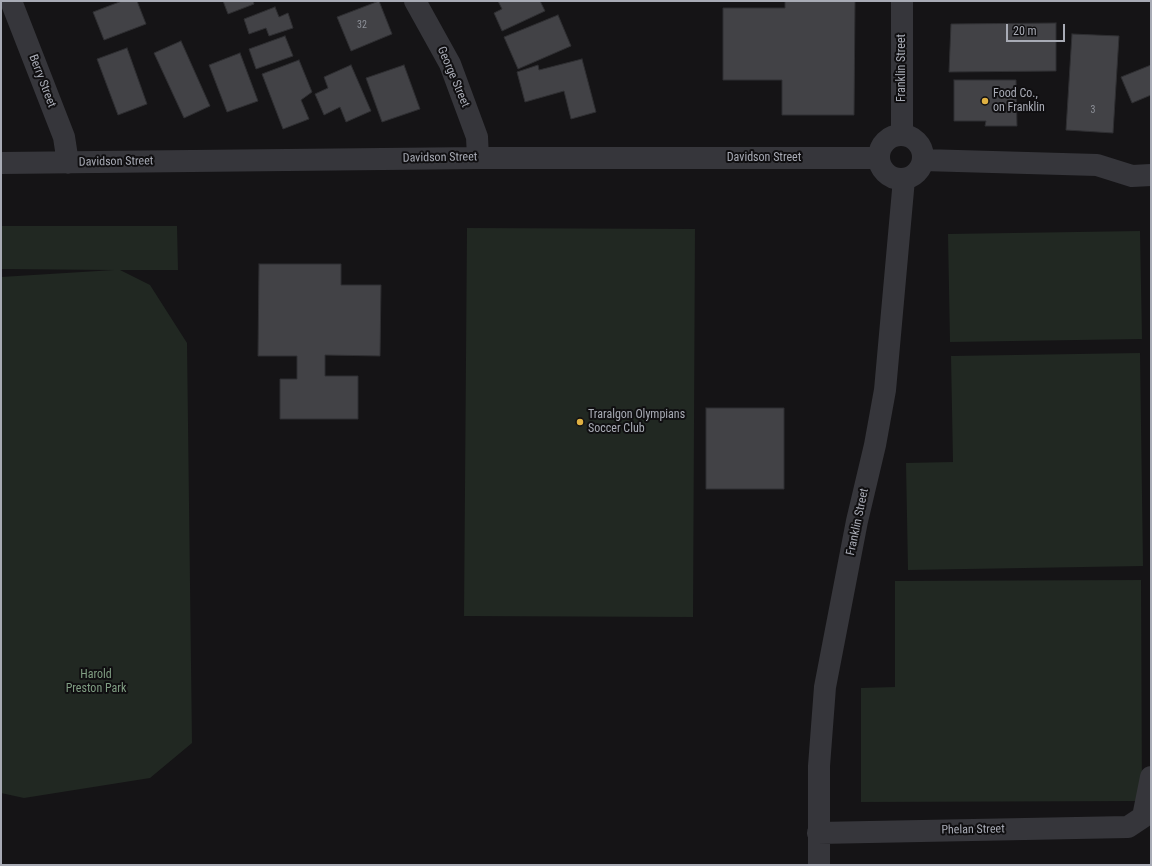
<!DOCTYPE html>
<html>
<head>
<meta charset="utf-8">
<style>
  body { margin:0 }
  #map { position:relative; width:1152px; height:866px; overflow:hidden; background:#151416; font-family:"Roboto Condensed",sans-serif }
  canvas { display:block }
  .frame { position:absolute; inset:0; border:2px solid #a8abb5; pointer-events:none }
  .scale { position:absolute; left:1006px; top:24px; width:59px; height:18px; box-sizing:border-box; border:2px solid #a8abb5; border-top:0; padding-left:5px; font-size:12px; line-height:14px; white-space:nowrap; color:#a8abb5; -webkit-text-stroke:3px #100f11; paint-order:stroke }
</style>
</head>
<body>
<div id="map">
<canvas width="1152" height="866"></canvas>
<div class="frame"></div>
<div class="scale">20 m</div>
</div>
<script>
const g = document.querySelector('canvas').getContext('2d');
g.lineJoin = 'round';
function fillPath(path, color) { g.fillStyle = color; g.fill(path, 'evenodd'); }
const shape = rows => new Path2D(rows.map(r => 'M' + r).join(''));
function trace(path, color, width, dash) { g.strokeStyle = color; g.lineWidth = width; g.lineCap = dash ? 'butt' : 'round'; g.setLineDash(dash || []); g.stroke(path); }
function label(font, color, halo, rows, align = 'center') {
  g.font = font + ' "Roboto Condensed",sans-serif'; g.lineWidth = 4; g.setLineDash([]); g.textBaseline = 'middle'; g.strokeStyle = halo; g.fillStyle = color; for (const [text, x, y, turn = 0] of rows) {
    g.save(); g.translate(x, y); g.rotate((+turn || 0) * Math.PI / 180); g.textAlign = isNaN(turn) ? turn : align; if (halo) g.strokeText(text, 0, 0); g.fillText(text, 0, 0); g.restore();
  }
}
fillPath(shape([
  [1,226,177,226,178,270,120,270,150,285,187,343,192,743,150,778,24,798,1,793,1,277,114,270,1,269],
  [467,228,695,229,693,617,464,616],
  [1140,231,1142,339,950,342,948,234],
  [1140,353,1143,566,908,570,906,463,953,462,951,356],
  [1141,580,1142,801,861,802,861,688,895,687,895,581]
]), '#212822');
const building = shape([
  [122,1,137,1,146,24,104,40,93,12,122,1],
  [223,1,253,1,254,4,228,14,223,1],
  [379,1,392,34,351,51,337,17,379,1],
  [498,1,540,1,545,11,502,31,494,13,502,9,498,1],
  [785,1,855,1,854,115,782,115,782,80,723,80,723,8,785,8,785,1],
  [275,7,279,17,288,13,293,28,269,36,266,28,249,34,244,19,275,7],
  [558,15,571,46,518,69,504,37,558,15],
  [1056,23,1056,71,949,72,951,24,1056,23],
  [1072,34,1119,36,1113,133,1066,130,1072,34],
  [285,36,293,56,256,69,249,49,285,36],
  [181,41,210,106,184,118,154,53,181,41],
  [127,48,147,104,118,115,97,59,127,48],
  [240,53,258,101,227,112,209,65,240,53],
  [582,59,596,112,571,119,564,91,525,102,517,72,538,65,539,70,582,59],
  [299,60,312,92,301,100,309,119,283,129,262,74,299,60],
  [351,65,371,111,346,122,340,107,324,115,315,94,328,88,324,77,351,65],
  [404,65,420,109,382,122,366,78,404,65],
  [1151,65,1151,95,1132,103,1121,77,1151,65],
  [954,80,1016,80,1017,126,985,126,986,121,954,121,954,80],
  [259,264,341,264,341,285,381,285,380,356,325,355,325,376,358,376,358,419,280,419,280,379,297,379,297,356,258,356,259,264],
  [706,408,784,408,784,489,706,489,706,408]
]);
fillPath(building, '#424246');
trace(building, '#2f2f32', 1);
trace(shape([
  [11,1,64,137,68,163],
  [415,1,450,64,477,137,478,158],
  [902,1,902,135],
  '879 157a22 22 0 1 1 44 0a22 22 0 1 1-44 0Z',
  [923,160,1097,165,1132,176,1151,175],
  [1,163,478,158,879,158],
  [818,833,1128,827,1143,817,1151,777],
  [819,865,819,766,825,687,857,521,875,445,885,390,904,179]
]), '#36363b', 22);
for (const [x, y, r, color] of [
  [985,101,4,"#e0b142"],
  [580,422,4,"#e0b142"]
]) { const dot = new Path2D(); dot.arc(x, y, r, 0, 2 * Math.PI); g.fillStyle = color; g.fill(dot); trace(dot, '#100f11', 1.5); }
label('10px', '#8e9199', null, [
  ["32",362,25],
  ["3",1093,110]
]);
label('12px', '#a8abb5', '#100f11', [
  ["Franklin Street",902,68,-90],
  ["George Street",453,77,67],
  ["Berry Street",42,81,69],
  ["Davidson Street",440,158,-1],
  ["Davidson Street",764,158],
  ["Davidson Street",116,162,-1],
  ["Franklin Street",858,522,-78],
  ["Phelan Street",973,830,-1]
]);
label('12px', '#a8abb5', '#100f11', [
  ["Food Co.,",993,94],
  ["on Franklin",993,108],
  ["Traralgon Olympians",588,415],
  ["Soccer Club",588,429]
], 'left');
label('12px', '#809e83', '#100f11', [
  ["Harold",96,675],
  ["Preston Park",96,689]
]);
</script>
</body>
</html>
